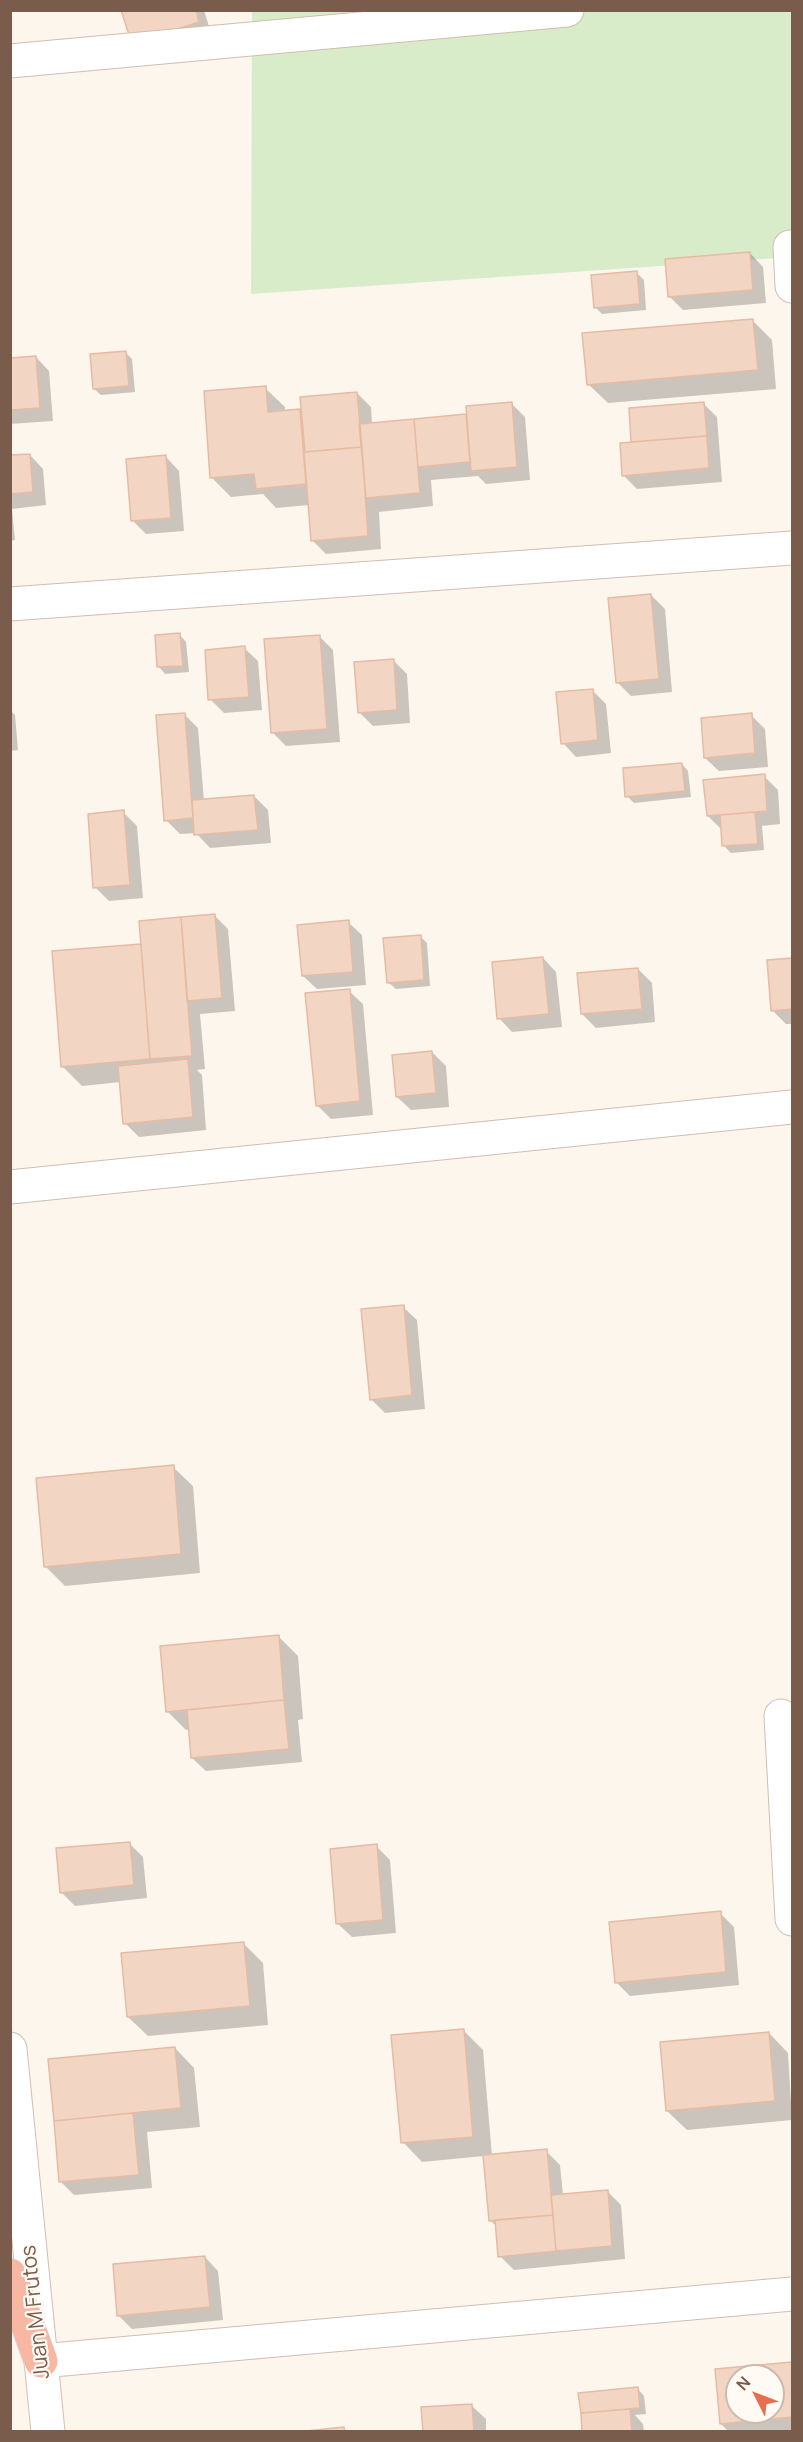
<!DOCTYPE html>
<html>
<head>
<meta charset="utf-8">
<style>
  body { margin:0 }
  #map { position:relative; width:803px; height:2442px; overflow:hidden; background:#fdf6ec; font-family:Manrope,sans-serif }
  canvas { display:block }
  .frame { position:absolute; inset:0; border:12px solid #7a5c4d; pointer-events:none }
  .north { position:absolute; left:725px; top:2364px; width:60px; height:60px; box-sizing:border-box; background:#fffaf3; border:2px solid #cabbb1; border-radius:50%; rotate:312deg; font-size:16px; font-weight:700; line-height:24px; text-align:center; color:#7a5c4d }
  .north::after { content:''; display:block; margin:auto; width:21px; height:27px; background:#e76f51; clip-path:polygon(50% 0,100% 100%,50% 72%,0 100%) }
</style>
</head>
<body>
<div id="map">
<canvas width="803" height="2442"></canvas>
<div class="frame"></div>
<div class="north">N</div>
</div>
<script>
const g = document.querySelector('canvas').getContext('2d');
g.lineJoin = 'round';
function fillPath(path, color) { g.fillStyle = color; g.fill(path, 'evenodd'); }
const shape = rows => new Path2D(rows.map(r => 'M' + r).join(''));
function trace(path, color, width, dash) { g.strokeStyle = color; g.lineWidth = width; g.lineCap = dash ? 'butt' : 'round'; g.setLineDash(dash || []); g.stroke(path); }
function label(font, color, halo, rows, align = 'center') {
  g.font = font + ' Manrope,sans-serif'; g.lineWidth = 4.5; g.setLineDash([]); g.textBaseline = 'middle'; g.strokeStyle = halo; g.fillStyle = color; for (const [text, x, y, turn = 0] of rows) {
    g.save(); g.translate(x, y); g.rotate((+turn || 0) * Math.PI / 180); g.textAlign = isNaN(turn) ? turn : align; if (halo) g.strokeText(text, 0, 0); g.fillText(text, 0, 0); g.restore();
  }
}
fillPath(shape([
  [252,11,792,11,792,257,251,294]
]), '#d8ecc9');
fillPath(shape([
  [123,10,204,10,212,36,147,57],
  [750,253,763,267,766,303,683,310,669,296],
  [637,273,644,280,646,310,602,314,595,307],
  [753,321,772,340,776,389,608,403,588,384],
  [125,352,132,359,135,392,101,395,94,389],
  [36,357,49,371,53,421,10,424,10,359],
  [265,388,285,407,285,412,300,411,303,414,357,393,371,407,372,424,468,416,511,403,525,417,530,480,486,484,478,476,431,480,433,506,379,512,381,549,326,554,312,540,309,505,276,508,263,494,231,497,212,478],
  [703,403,717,417,722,482,637,489,623,475,633,443,630,409],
  [30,455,43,469,46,505,12,509,15,540,10,541,10,457],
  [166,457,179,471,184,531,146,534,132,520],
  [651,595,665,609,672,692,631,696,617,682],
  [180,635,186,642,189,672,165,674,159,667],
  [319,636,333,650,340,742,286,746,273,733],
  [244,648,258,661,262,710,224,713,210,699],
  [393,660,407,674,410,723,373,726,359,712],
  [592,690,606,704,611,753,576,757,563,743],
  [10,710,15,715,18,750,10,751],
  [184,714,198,728,204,801,254,796,268,810,271,843,210,848,196,833,180,834,166,820],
  [751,715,765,729,768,767,719,771,705,758],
  [682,764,688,771,691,797,634,803,627,796],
  [764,776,778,790,780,824,762,826,764,850,731,853,724,846,722,830,708,816],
  [123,812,137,826,143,898,109,901,95,887],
  [215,916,228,929,235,1011,200,1014,205,1069,197,1070,202,1075,206,1130,139,1137,125,1123,121,1082,82,1086,62,1066,143,945],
  [348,922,362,935,366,985,317,989,303,976],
  [420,936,427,943,430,986,396,989,389,983],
  [543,958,556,972,562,1027,512,1032,499,1018],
  [792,959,792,1024,786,1024,772,1010,768,962],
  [638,969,652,983,655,1022,596,1028,582,1014],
  [349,991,363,1004,373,1115,331,1119,317,1105],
  [432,1052,446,1066,449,1107,411,1110,397,1097],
  [403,1307,417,1320,425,1409,385,1413,371,1399],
  [173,1467,193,1486,200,1573,65,1586,45,1566],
  [278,1636,298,1656,303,1719,298,1720,302,1762,206,1771,192,1758,190,1730,186,1730,167,1711],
  [129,1843,143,1857,147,1898,75,1906,61,1892],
  [376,1846,390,1860,396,1933,352,1937,338,1924],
  [720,1913,734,1927,739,1985,630,1996,616,1982],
  [243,1943,263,1963,268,2025,148,2036,128,2017],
  [463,2030,483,2050,492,2156,546,2151,560,2165,563,2195,607,2191,621,2205,625,2259,514,2270,500,2256,497,2227,490,2220,484,2156,422,2162,403,2142],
  [769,2033,788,2053,792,2120,687,2130,667,2111],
  [175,2048,194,2068,200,2127,147,2132,152,2188,74,2195,60,2181,50,2060],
  [205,2257,218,2271,223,2320,132,2329,118,2315],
  [792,2363,792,2432,729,2432,721,2424,717,2370],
  [737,2376,773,2376,773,2412,737,2412],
  [638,2389,644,2396,646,2414,635,2415,643,2424,644,2432,584,2432,580,2394],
  [472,2406,486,2419,486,2432,425,2432]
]), '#0003');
const building = shape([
  [121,10,196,10,199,22,132,44,121,10],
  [750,252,753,290,668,297,665,259,750,252],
  [637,271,640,304,594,308,591,275,637,271],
  [753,319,758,370,587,385,582,333,753,319],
  [126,351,129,386,93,389,90,354,126,351],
  [36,356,40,408,10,410,10,358,36,356],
  [266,386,268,412,300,409,306,484,256,489,254,474,210,478,204,391,266,386],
  [357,392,362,447,305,452,300,397,357,392],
  [512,402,517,467,471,471,466,406,512,402],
  [704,402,707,436,631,442,629,408,704,402],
  [466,414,470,462,418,467,414,419,466,414],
  [414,419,420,493,366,498,359,424,414,419],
  [707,436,709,468,622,476,620,443,707,436],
  [362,447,368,536,311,541,304,452,362,447],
  [30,454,33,492,10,494,10,455,30,454],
  [166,455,171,518,131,521,126,459,166,455],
  [651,594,659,679,616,683,608,598,651,594],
  [180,633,183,666,157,667,155,635,180,633],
  [320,635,327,729,271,733,264,639,320,635],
  [245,646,249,697,208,700,205,650,245,646],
  [394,659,397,710,358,713,354,662,394,659],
  [593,689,598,740,561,744,556,692,593,689],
  [185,713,193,818,164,821,156,715,185,713],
  [752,713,755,753,704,758,701,718,752,713],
  [682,763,685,791,625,797,623,768,682,763],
  [765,774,767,811,707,816,703,780,765,774],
  [254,795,258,830,194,835,192,800,254,795],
  [124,810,130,885,93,888,88,814,124,810],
  [755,812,758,844,722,846,720,815,755,812],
  [215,914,222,998,187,1001,181,917,215,914],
  [181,917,192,1056,150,1059,139,921,181,917],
  [349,920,353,972,302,976,297,925,349,920],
  [421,935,424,980,387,983,383,938,421,935],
  [141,944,150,1059,61,1067,52,951,141,944],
  [543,957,549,1014,497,1019,492,962,543,957],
  [792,958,792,1009,771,1011,767,960,792,958],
  [638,968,642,1009,581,1014,577,973,638,968],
  [350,989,360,1101,316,1106,305,993,350,989],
  [432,1051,436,1093,396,1097,392,1055,432,1051],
  [188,1059,193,1117,123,1124,118,1066,188,1059],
  [404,1305,412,1395,370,1400,361,1309,404,1305],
  [174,1465,181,1554,44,1567,36,1478,174,1465],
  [279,1635,284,1700,166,1712,160,1646,279,1635],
  [284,1700,289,1749,191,1758,187,1710,284,1700],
  [130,1842,134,1885,60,1893,56,1848,130,1842],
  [377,1844,383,1920,336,1924,330,1849,377,1844],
  [721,1911,726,1972,615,1983,609,1922,721,1911],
  [244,1942,250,2006,127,2017,121,1953,244,1942],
  [464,2029,473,2137,401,2143,391,2035,464,2029],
  [769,2032,775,2101,666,2111,660,2042,769,2032],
  [175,2047,181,2108,54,2121,48,2059,175,2047],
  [133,2113,139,2175,59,2182,54,2121,133,2113],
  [547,2149,553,2215,489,2221,483,2155,547,2149],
  [608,2190,612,2246,556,2251,551,2195,608,2190],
  [553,2215,556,2251,498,2257,495,2220,553,2215],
  [205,2256,210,2307,117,2316,113,2264,205,2256],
  [792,2362,792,2417,720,2424,715,2369,792,2362],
  [737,2376,773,2376,773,2412,737,2412,737,2376],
  [638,2387,640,2408,581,2413,578,2393,638,2387],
  [472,2404,474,2432,423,2432,421,2407,472,2404],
  [630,2409,632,2432,582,2432,581,2413,630,2409],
  [344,2427,345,2432,296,2432,344,2427]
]);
fillPath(building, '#f3d5c3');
trace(building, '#e6bba3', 1.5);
const street = shape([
  [10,61,567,10],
  [790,247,792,286],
  [10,604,792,548],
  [10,1187,792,1107],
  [781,1716,792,1919],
  [10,2049,41,2361,792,2294]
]);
const secondary = shape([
  [41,2361,48,2432]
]);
const highway = shape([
  [10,2275,41,2361]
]);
trace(street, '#d1beb0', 35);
trace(secondary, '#d6c0b0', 35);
trace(highway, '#dad1cd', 35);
trace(street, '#fff', 33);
trace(secondary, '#fff', 33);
trace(highway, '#f7b7a3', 33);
label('21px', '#7a5c4d', '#fffaf3', [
  ["Juan M Frutos",36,2312,-96]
]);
</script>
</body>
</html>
